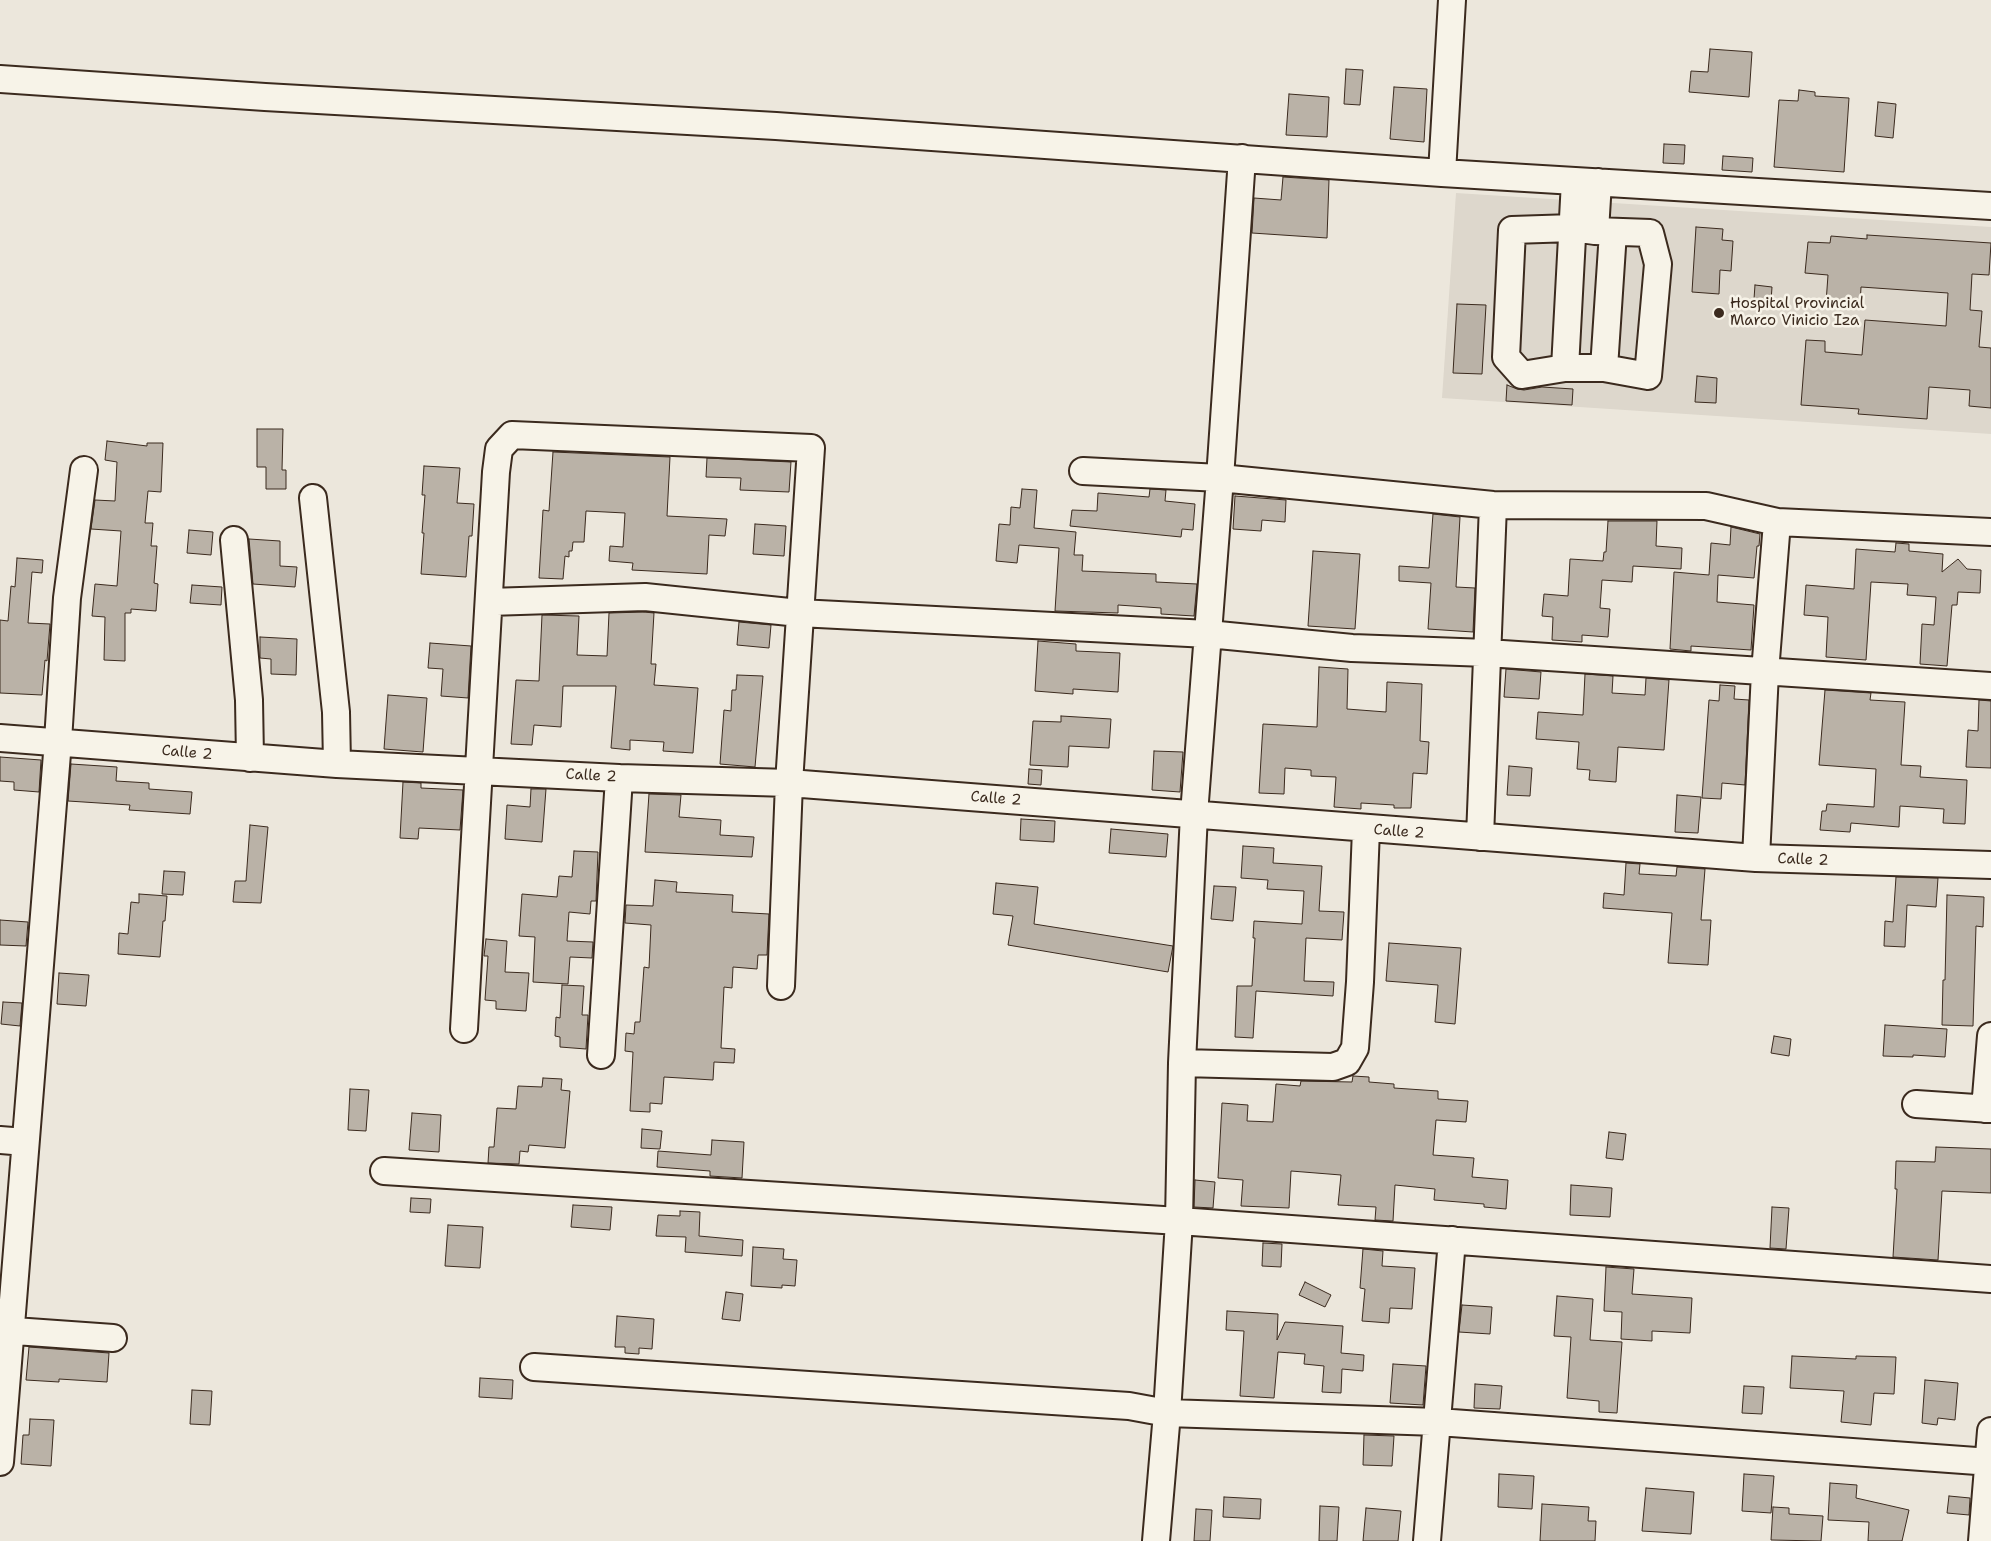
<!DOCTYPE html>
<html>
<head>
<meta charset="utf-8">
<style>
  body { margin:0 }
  canvas { display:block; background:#ece7dc }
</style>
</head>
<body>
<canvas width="1991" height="1541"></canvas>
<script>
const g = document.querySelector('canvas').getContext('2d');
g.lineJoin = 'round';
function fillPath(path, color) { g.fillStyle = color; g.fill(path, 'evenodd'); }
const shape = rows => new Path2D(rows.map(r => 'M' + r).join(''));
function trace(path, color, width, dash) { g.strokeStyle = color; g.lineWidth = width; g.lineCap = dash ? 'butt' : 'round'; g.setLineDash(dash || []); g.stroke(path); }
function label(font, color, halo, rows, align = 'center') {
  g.font = font + ' "Shantell Sans",sans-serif'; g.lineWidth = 5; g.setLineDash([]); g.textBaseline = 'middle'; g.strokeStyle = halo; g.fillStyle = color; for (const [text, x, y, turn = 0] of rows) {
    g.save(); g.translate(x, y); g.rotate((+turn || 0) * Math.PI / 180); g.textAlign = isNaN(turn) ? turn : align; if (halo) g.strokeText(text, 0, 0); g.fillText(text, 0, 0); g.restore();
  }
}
fillPath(shape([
  [1456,193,1991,227,1991,434,1442,398]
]), '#ddd7cc');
const building = shape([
  [1710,49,1752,52,1749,97,1689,92,1691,71,1708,72,1710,49],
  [1346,69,1363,70,1360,105,1344,104,1346,69],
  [1394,87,1427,89,1424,142,1390,139,1394,87],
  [1799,90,1815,92,1815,96,1849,98,1844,172,1774,167,1779,100,1798,101,1799,90],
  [1289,94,1329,97,1327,137,1286,135,1289,94],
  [1878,102,1896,104,1893,138,1875,136,1878,102],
  [1664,144,1685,145,1684,164,1663,163,1664,144],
  [1723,156,1753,158,1752,172,1722,170,1723,156],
  [1283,177,1329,180,1327,238,1252,233,1254,198,1281,200,1283,177],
  [1696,227,1723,229,1722,240,1733,241,1731,271,1720,270,1719,294,1692,292,1696,227],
  [1867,235,1991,243,1989,275,1972,274,1970,310,1982,311,1979,347,1991,348,1991,408,1969,406,1970,390,1929,387,1927,419,1858,414,1859,409,1801,405,1806,340,1825,341,1825,352,1862,355,1865,320,1946,326,1948,293,1861,287,1860,305,1826,303,1828,275,1805,273,1808,242,1830,243,1831,236,1867,239,1867,235],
  [1755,285,1772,287,1771,301,1754,299,1755,285],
  [1457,304,1486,305,1482,374,1453,373,1457,304],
  [1697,376,1717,378,1716,403,1695,402,1697,376],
  [1507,385,1517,389,1524,390,1542,387,1573,389,1572,405,1506,401,1507,385],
  [257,429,283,429,282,470,286,470,286,489,266,489,266,467,257,467,257,429],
  [107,441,147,446,147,443,163,443,161,492,148,491,145,523,153,523,151,546,157,546,154,583,158,584,156,611,131,609,131,613,125,613,125,661,104,660,105,617,92,616,95,584,117,586,121,531,91,529,95,500,115,501,117,462,105,460,107,441],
  [553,452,670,457,667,516,727,519,725,536,709,535,707,574,632,570,633,563,609,561,610,546,623,547,625,513,586,511,584,542,573,542,572,551,569,551,569,557,565,556,563,579,539,578,543,510,549,511,553,452],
  [707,458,791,462,789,492,740,490,741,478,706,477,707,458],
  [424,466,460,468,457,503,474,504,472,536,469,536,466,577,421,574,424,533,422,533,425,495,422,495,424,466],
  [1022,489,1037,490,1034,528,1076,532,1074,555,1083,555,1082,571,1156,574,1156,582,1197,584,1194,616,1161,614,1161,608,1118,605,1118,613,1055,611,1059,548,1019,545,1017,563,996,561,999,524,1010,525,1011,507,1020,508,1022,489],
  [1150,489,1166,490,1165,501,1195,504,1193,530,1182,529,1181,537,1070,526,1072,510,1097,511,1098,493,1149,497,1150,489],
  [1235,496,1286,500,1285,522,1262,520,1261,531,1233,529,1235,496],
  [1433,514,1460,517,1456,587,1475,588,1473,632,1428,629,1431,583,1399,581,1399,566,1429,568,1433,514],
  [1608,521,1657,521,1656,546,1682,548,1681,569,1633,566,1632,582,1602,580,1600,608,1610,609,1608,637,1582,635,1582,642,1552,640,1553,617,1542,616,1544,594,1568,596,1570,559,1603,561,1604,552,1606,552,1608,521],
  [755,524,786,526,784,556,753,554,755,524],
  [1731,527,1760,534,1759,546,1757,546,1754,578,1718,575,1717,602,1754,605,1751,650,1691,646,1691,651,1670,649,1674,572,1709,575,1711,543,1730,545,1731,527],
  [189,530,213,532,211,555,187,553,189,530],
  [249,539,280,541,280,566,297,567,295,587,253,584,249,539],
  [1896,543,1909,544,1909,551,1943,554,1942,572,1958,559,1967,569,1981,570,1980,593,1958,592,1957,605,1952,605,1947,666,1920,664,1922,624,1934,625,1936,597,1907,595,1908,584,1871,582,1866,660,1826,657,1828,617,1804,615,1806,585,1854,589,1856,549,1895,552,1896,543],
  [1313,551,1360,554,1355,629,1308,626,1313,551],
  [17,558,43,560,42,573,32,572,28,623,50,624,47,661,45,660,42,695,0,693,0,620,8,621,11,586,15,587,17,558],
  [192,585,222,587,221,605,190,603,192,585],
  [644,612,654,613,651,664,656,664,654,685,698,688,693,753,663,751,664,742,630,740,630,750,611,748,616,686,563,686,561,727,534,725,532,745,511,744,516,680,539,681,542,615,579,616,577,655,607,656,609,613,644,612],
  [739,622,771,625,769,648,737,645,739,622],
  [260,637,297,639,296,675,271,674,271,659,260,658,260,637],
  [1038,641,1076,644,1076,651,1120,653,1118,692,1073,689,1073,694,1035,691,1038,641],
  [430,643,471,646,468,698,441,696,443,669,428,668,430,643],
  [1319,667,1348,669,1347,709,1386,712,1387,682,1422,684,1420,741,1429,742,1427,774,1413,773,1411,808,1394,808,1394,805,1361,803,1361,809,1334,807,1336,777,1311,776,1311,770,1285,768,1284,794,1259,793,1263,724,1317,727,1319,667],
  [1506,669,1541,672,1539,699,1504,697,1506,669],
  [1585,674,1613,676,1612,693,1645,695,1646,678,1669,680,1664,750,1618,747,1616,782,1589,780,1590,770,1577,769,1579,742,1536,739,1538,712,1583,715,1585,674],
  [737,675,763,676,755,767,720,764,724,710,731,711,732,690,736,690,737,675],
  [1720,685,1735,686,1734,699,1749,700,1745,785,1722,783,1721,799,1702,798,1709,700,1719,701,1720,685],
  [1825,690,1871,693,1870,700,1905,702,1901,765,1921,766,1920,777,1967,780,1965,824,1943,823,1944,809,1900,806,1899,827,1851,823,1850,832,1820,830,1822,811,1826,811,1827,804,1874,807,1876,769,1819,765,1825,690],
  [388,695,427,698,423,752,384,749,388,695],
  [1979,700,1991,701,1991,768,1966,767,1968,730,1978,731,1979,700],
  [1061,716,1111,719,1109,748,1069,746,1068,767,1030,765,1033,721,1061,722,1061,716],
  [1154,751,1183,752,1180,792,1152,790,1154,751],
  [0,757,41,760,39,792,14,790,14,782,0,781,0,757],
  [71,764,117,767,116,781,149,783,149,789,192,792,190,814,129,810,130,805,68,801,71,764],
  [1509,766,1532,768,1530,796,1507,795,1509,766],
  [1029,769,1042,770,1041,785,1028,784,1029,769],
  [403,782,421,783,421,788,463,790,460,830,419,828,418,839,400,838,403,782],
  [531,789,546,789,542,842,505,839,507,805,530,807,531,789],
  [649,794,681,795,679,817,721,820,720,835,754,837,752,857,645,852,649,794],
  [1677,795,1701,797,1698,833,1675,832,1677,795],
  [1021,819,1055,821,1054,842,1020,840,1021,819],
  [250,825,268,827,261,903,233,902,235,881,246,881,250,825],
  [1111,829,1168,834,1166,857,1109,853,1111,829],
  [1243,846,1274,848,1273,863,1322,866,1319,911,1344,912,1342,940,1306,938,1304,981,1334,982,1333,996,1256,991,1253,1038,1235,1037,1237,986,1252,986,1255,938,1253,938,1254,921,1302,924,1304,891,1267,889,1268,880,1241,878,1243,846],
  [574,851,598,852,596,901,591,901,590,914,569,912,567,941,593,942,592,958,570,957,568,984,533,982,535,937,519,936,522,894,557,897,559,876,572,877,574,851],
  [1626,863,1640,864,1639,874,1676,876,1677,867,1705,869,1701,920,1711,920,1708,965,1668,963,1672,913,1603,908,1604,893,1624,895,1626,863],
  [164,871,185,872,183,895,162,894,164,871],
  [1896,877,1938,878,1936,907,1907,905,1905,947,1884,946,1885,921,1893,922,1896,877],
  [655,880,677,882,676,892,733,895,732,912,769,914,767,955,758,955,757,969,733,967,732,988,724,987,721,1048,735,1049,734,1063,714,1062,713,1080,664,1077,662,1104,650,1103,650,1112,630,1111,633,1052,625,1051,626,1033,634,1034,635,1022,640,1022,644,967,649,968,651,925,625,923,626,905,653,906,655,880],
  [996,883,1038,887,1034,924,1173,946,1168,972,1008,945,1013,916,993,914,996,883],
  [1214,886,1236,887,1233,921,1211,919,1214,886],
  [139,894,167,896,165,921,163,921,160,957,118,954,119,933,128,934,131,902,139,903,139,894],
  [1947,895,1984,897,1983,927,1976,926,1973,1026,1942,1025,1943,980,1945,980,1947,895],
  [0,920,28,922,26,946,0,945,0,920],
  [486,939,507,941,505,972,529,973,526,1011,496,1009,496,1001,485,1000,488,956,484,956,486,939],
  [1389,943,1461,948,1455,1024,1435,1022,1438,985,1386,981,1389,943],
  [59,973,89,975,86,1006,57,1004,59,973],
  [562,985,584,986,582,1015,588,1015,586,1049,560,1047,560,1037,555,1036,556,1017,560,1018,562,985],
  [3,1002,22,1003,20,1026,1,1024,3,1002],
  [1885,1025,1947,1029,1945,1057,1913,1055,1913,1057,1883,1056,1885,1025],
  [1774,1036,1791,1039,1789,1056,1771,1053,1774,1036],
  [1353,1076,1369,1077,1369,1082,1394,1084,1394,1088,1438,1091,1438,1099,1468,1101,1466,1122,1436,1120,1433,1155,1474,1158,1472,1177,1508,1180,1506,1209,1484,1207,1484,1204,1434,1200,1435,1189,1395,1185,1393,1221,1375,1220,1376,1207,1338,1205,1341,1175,1291,1171,1289,1208,1241,1206,1243,1180,1218,1178,1222,1103,1248,1105,1247,1121,1273,1122,1276,1084,1300,1086,1301,1081,1352,1082,1353,1076],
  [543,1078,562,1079,561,1090,570,1091,565,1148,529,1145,528,1152,520,1151,519,1164,488,1163,489,1147,494,1147,497,1108,516,1109,518,1086,542,1087,543,1078],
  [350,1089,369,1090,366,1131,348,1130,350,1089],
  [412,1113,441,1115,439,1152,409,1150,412,1113],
  [642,1129,662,1131,660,1149,641,1148,642,1129],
  [1609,1132,1626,1134,1623,1160,1606,1158,1609,1132],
  [712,1140,744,1142,742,1178,710,1176,710,1171,657,1167,658,1151,711,1155,712,1140],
  [1936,1147,1991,1149,1991,1193,1942,1191,1938,1260,1893,1257,1897,1189,1895,1189,1896,1161,1935,1162,1936,1147],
  [1195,1180,1215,1182,1213,1208,1194,1207,1195,1180],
  [1571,1185,1612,1188,1610,1217,1570,1215,1571,1185],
  [411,1198,431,1199,430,1213,410,1212,411,1198],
  [573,1205,612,1207,610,1230,571,1227,573,1205],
  [1772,1207,1789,1208,1786,1249,1770,1248,1772,1207],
  [680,1211,700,1212,699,1236,743,1240,742,1256,685,1252,686,1237,656,1236,658,1215,680,1216,680,1211],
  [448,1225,483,1227,480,1268,445,1266,448,1225],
  [1263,1243,1282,1244,1281,1267,1262,1266,1263,1243],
  [753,1247,784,1249,783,1259,797,1260,795,1286,782,1285,782,1288,751,1286,753,1247],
  [1363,1249,1383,1251,1382,1266,1415,1268,1412,1309,1390,1308,1389,1323,1362,1321,1365,1289,1360,1288,1363,1249],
  [1606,1267,1634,1269,1632,1294,1692,1298,1690,1333,1652,1331,1652,1341,1621,1339,1622,1312,1604,1311,1606,1267],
  [1305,1282,1331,1295,1325,1307,1299,1295,1305,1282],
  [726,1292,743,1294,740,1321,722,1319,726,1292],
  [1557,1296,1593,1299,1590,1340,1622,1342,1617,1413,1599,1412,1599,1401,1567,1398,1571,1337,1554,1336,1557,1296],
  [1462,1305,1492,1307,1490,1334,1459,1332,1462,1305],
  [1227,1311,1278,1314,1277,1340,1285,1322,1343,1326,1341,1353,1364,1355,1363,1371,1342,1369,1341,1393,1322,1392,1324,1366,1304,1364,1305,1354,1278,1352,1274,1398,1240,1396,1244,1331,1226,1330,1227,1311],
  [617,1316,654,1319,652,1349,639,1348,639,1354,625,1353,625,1347,615,1347,617,1316],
  [29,1347,109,1353,107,1382,59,1379,59,1382,26,1380,29,1347],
  [1792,1356,1856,1359,1856,1356,1896,1357,1894,1394,1874,1393,1871,1425,1841,1422,1844,1391,1790,1388,1792,1356],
  [1393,1364,1426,1366,1423,1405,1390,1403,1393,1364],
  [480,1378,513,1380,512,1399,479,1397,480,1378],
  [1925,1380,1958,1383,1955,1420,1938,1418,1937,1425,1922,1423,1925,1380],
  [1475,1384,1502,1386,1500,1409,1474,1408,1475,1384],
  [1744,1386,1764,1387,1762,1414,1742,1413,1744,1386],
  [192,1390,212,1391,210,1425,190,1424,192,1390],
  [30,1419,54,1420,51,1466,21,1464,23,1435,29,1435,30,1419],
  [1364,1435,1394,1436,1392,1466,1363,1465,1364,1435],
  [1499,1474,1534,1476,1532,1509,1498,1507,1499,1474],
  [1744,1474,1774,1476,1771,1513,1742,1511,1744,1474],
  [1830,1483,1857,1485,1856,1498,1909,1510,1902,1541,1868,1541,1869,1522,1828,1520,1830,1483],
  [1646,1488,1694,1492,1691,1534,1642,1531,1646,1488],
  [1949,1496,1970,1498,1969,1515,1947,1513,1949,1496],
  [1224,1497,1261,1499,1260,1519,1223,1517,1224,1497],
  [1542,1504,1589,1507,1588,1521,1596,1521,1595,1541,1540,1541,1542,1504],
  [1320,1506,1339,1507,1337,1541,1319,1541,1320,1506],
  [1773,1507,1789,1508,1789,1514,1823,1516,1821,1541,1771,1540,1773,1507],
  [1366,1508,1401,1511,1398,1541,1363,1541,1366,1508],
  [1196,1509,1212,1510,1210,1541,1194,1541,1196,1509]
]);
fillPath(building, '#bab2a7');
trace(building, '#3b2a1e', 1);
const minor = shape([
  [0,79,265,97,776,126,1442,173,1991,206],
  [1442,173,1452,0],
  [1573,228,1595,231,1650,233,1658,264,1648,376,1604,368,1565,368,1522,375,1506,357,1512,230,1573,228],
  [1595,231,1598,182],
  [1565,368,1575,181],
  [1604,368,1613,232],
  [1083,471,1220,478,1493,505,1706,506,1777,522,1765,672,1756,858],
  [313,498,336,712,337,764],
  [1777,522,1991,532],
  [234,540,249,700,250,758],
  [489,602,645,597,799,613,1208,634,1352,648,1487,653,1991,686],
  [0,738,337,764,619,778,789,783,1756,858,1991,865],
  [1480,837,1493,505],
  [464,1029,496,472,499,449,512,435,811,448,789,783,781,986],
  [601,1055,619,778],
  [1182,1063,1333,1067,1347,1062,1355,1048,1360,982,1366,829],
  [1916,1104,1991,1109],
  [1985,1109,1991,1036],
  [0,1140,25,1142],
  [384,1171,1179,1221,1991,1279],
  [0,1330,113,1338],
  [534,1367,1129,1406,1167,1413,1438,1422,1991,1462],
  [0,1462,58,741,67,598,84,470],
  [1156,1541,1167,1413,1179,1221,1182,1063,1194,814,1220,478,1242,158],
  [1427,1541,1452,1240],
  [1982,1541,1991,1431]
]);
trace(minor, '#3b2a1e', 30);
trace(minor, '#f7f3e8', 26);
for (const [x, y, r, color] of [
  [1719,313,6,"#3b2a1e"]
]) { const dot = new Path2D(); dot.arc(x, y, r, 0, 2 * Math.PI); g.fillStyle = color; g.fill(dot); trace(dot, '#f7f3e8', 2); }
label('15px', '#3b2a1e', '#f7f3e8', [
  ["Hospital Provincial",1730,304],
  ["Marco Vinicio Iza",1730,321]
], 'left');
label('15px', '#3b2a1e', '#f7f3e8', [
  ["Calle 2",187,753,5],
  ["Calle 2",591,776,3],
  ["Calle 2",996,799,4],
  ["Calle 2",1399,832,4],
  ["Calle 2",1803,860,2]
]);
</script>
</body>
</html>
